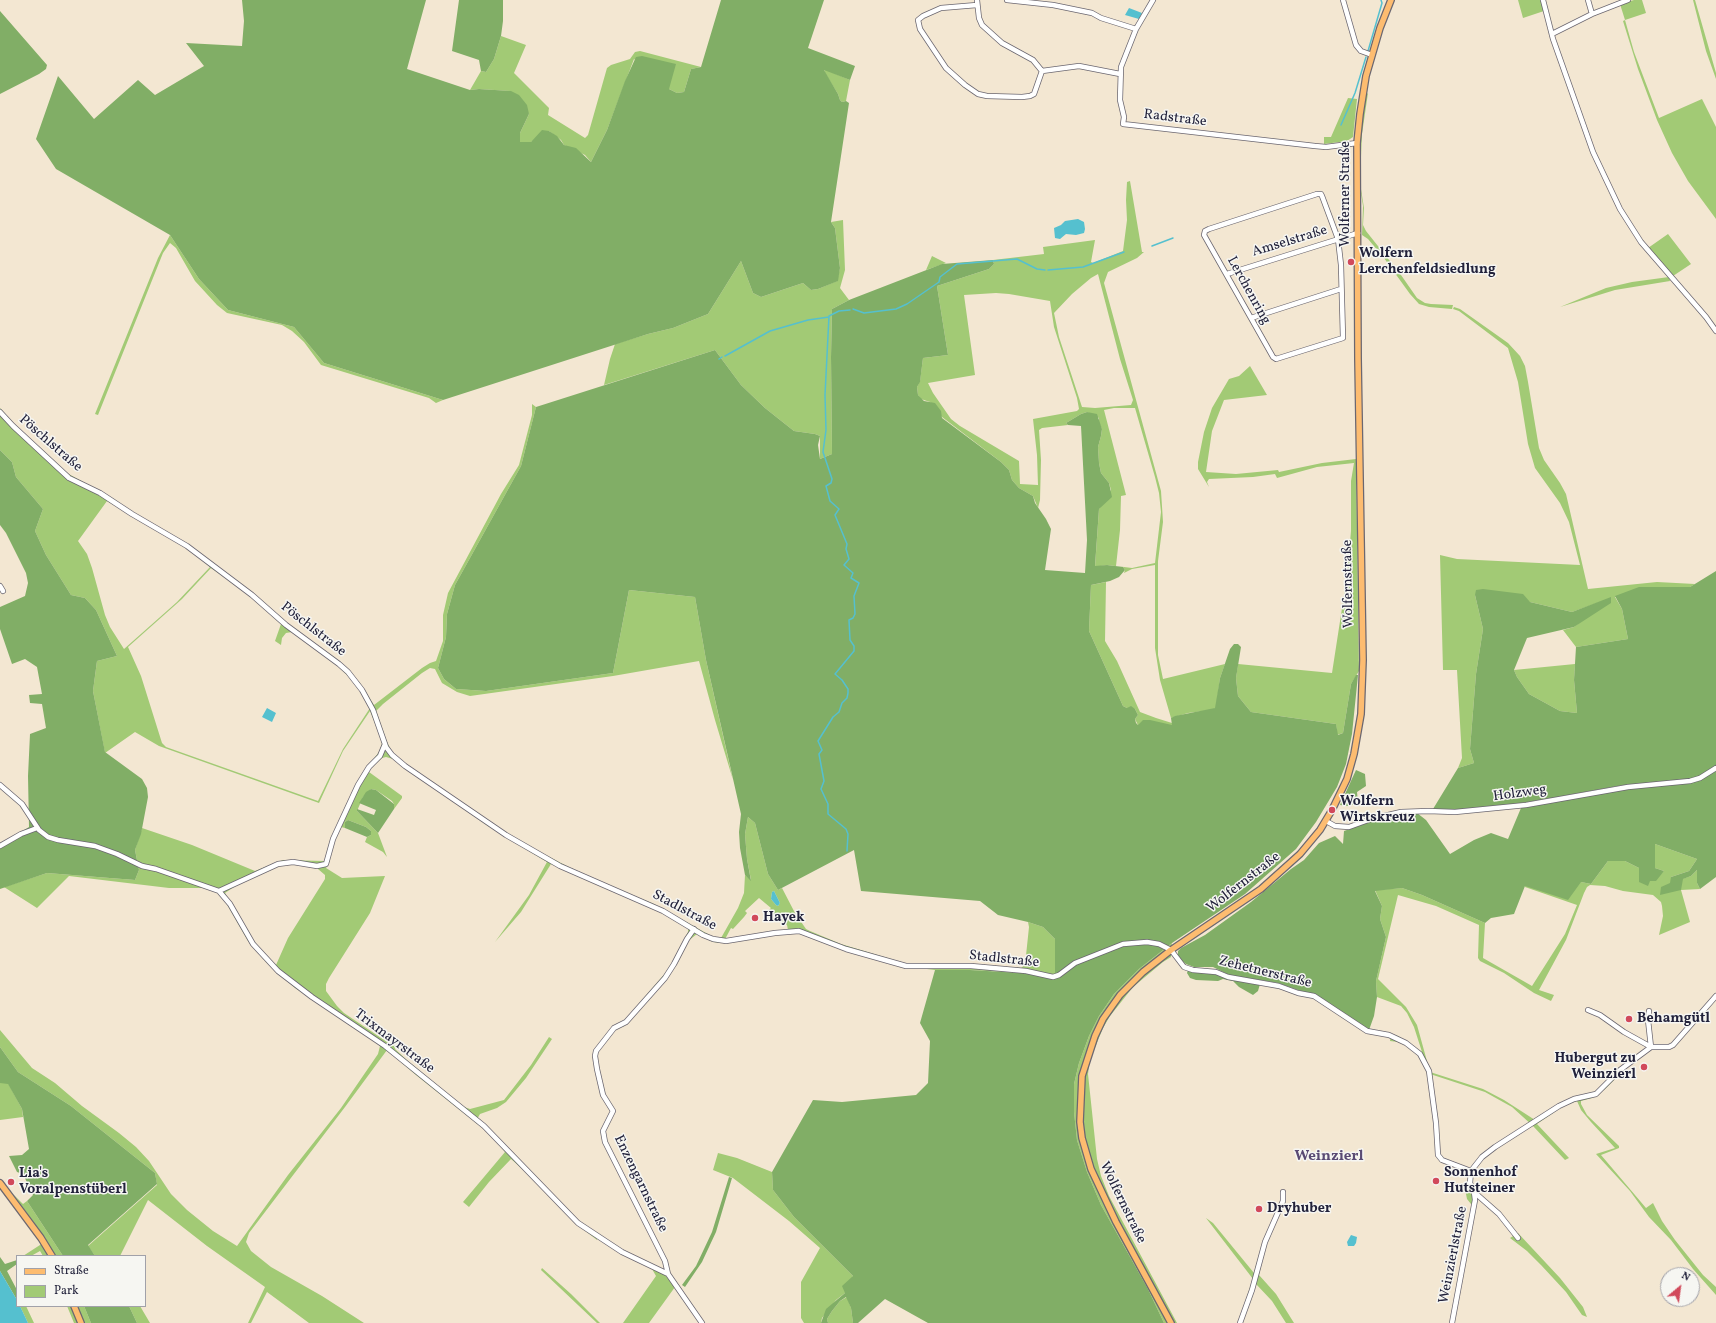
<!DOCTYPE html>
<html>
<head>
<meta charset="utf-8">
<style>
  body { margin:0 }
  #map { position:relative; width:1716px; height:1323px; overflow:hidden; background:#f3e7d2; font-family:Vollkorn,serif }
  canvas { display:block }
  .legend { position:absolute; left:16px; top:1255px; width:130px; height:52px; box-sizing:border-box; background:#f6f6f2; border:1px solid #a1a1a9; margin:0; padding:5px 7px; list-style:none; font-size:12px; color:#22223b }
  .legend li { display:flex; align-items:center; gap:8px; height:20px }
  .legend b { width:20px; border:1px solid #a1a1a9 }
  .north { position:absolute; left:1660px; top:1267px; width:40px; height:40px; box-sizing:border-box; background:#f6f6f2; border:1px solid #a1a1a9; border-radius:50%; rotate:29deg; font-size:11px; font-weight:700; line-height:16px; text-align:center; color:#22223b }
  .north::after { content:''; display:block; margin:auto; width:14px; height:18px; background:#d1495b; clip-path:polygon(50% 0,100% 100%,50% 72%,0 100%) }
</style>
</head>
<body>
<div id="map">
<canvas width="1716" height="1323"></canvas>
<ul class="legend">
<li><b style="height:5px;background:#fdbc70"></b>Straße</li>
<li><b style="height:11px;background:#a2ca75"></b>Park</li>
</ul>
<div class="north">N</div>
</div>
<script>
const g = document.querySelector('canvas').getContext('2d');
g.lineJoin = 'round';
function fillPath(path, color) { g.fillStyle = color; g.fill(path, 'evenodd'); }
const shape = rows => new Path2D(rows.map(r => 'M' + r).join(''));
function trace(path, color, width, dash) { g.strokeStyle = color; g.lineWidth = width; g.lineCap = dash ? 'butt' : 'round'; g.setLineDash(dash || []); g.stroke(path); }
function label(font, color, halo, rows, align = 'center') {
  g.font = font + ' Vollkorn,serif'; g.lineWidth = 3; g.setLineDash([]); g.textBaseline = 'middle'; g.strokeStyle = halo; g.fillStyle = color; for (const [text, x, y, turn = 0] of rows) {
    g.save(); g.translate(x, y); g.rotate((+turn || 0) * Math.PI / 180); g.textAlign = isNaN(turn) ? turn : align; if (halo) g.strokeText(text, 0, 0); g.fillText(text, 0, 0); g.restore();
  }
}
fillPath(shape([
  [1518,0,1541,0,1544,11,1523,18],
  [1634,0,1642,0,1646,13,1625,20,1634,52,1659,118,1702,99,1716,127,1716,219,1688,181,1672,153,1657,120,1638,69,1623,21,1625,20,1620,4],
  [1693,0,1695,0,1716,73,1716,79,1706,51],
  [501,36,526,45,514,73,549,108,548,115,585,138,588,135,607,68,611,65,630,59,635,52,640,51,701,67,691,69,684,92,677,93,669,89,634,59,607,130,591,162,585,155,564,145,561,140,549,131,531,142,520,142,520,133,529,114,510,91,479,89,470,90,481,71,486,72,494,59],
  [824,69,850,80,846,101,842,102,840,100,838,94,825,73],
  [1368,93,1362,134,1361,157,1360,183,1364,208,1363,225,1366,231,1401,275,1417,298,1425,303,1431,304,1453,305,1452,309,1429,307,1419,304,1410,294,1384,258,1368,239,1362,235,1363,206,1359,181,1360,138,1365,96],
  [1348,98,1357,99,1353,137,1347,141,1324,144,1324,137,1331,137],
  [1130,181,1142,252,1144,252,1137,258,1108,272,1104,283,1161,491,1163,522,1158,561,1158,655,1163,679,1225,664,1220,678,1216,708,1211,710,1188,713,1171,718,1160,680,1155,648,1155,565,1132,569,1124,573,1125,570,1123,567,1107,565,1095,567,1099,509,1111,490,1109,483,1101,473,1099,463,1098,447,1101,436,1102,429,1099,423,1099,418,1087,412,1081,414,1066,423,1068,425,1042,428,1039,430,1041,460,1040,500,1038,508,1033,496,1019,488,1012,480,1009,470,1001,462,942,417,930,402,921,399,918,395,917,387,920,381,923,358,948,355,937,286,989,269,994,264,993,260,1044,254,1043,247,1095,240,1091,262,1093,263,1123,251,1127,220,1126,200,1127,182],
  [1098,274,1120,359,1133,400,1131,405,1095,408,1082,407,1059,337,1054,313,1072,294,1091,278],
  [996,293,1009,294,1050,301,1054,327,1077,398,1079,409,1077,411,1033,419,1037,455,1038,485,1020,484,1019,461,960,426,951,419,933,393,928,383,975,375,964,295],
  [1114,408,1135,408,1155,477,1159,493,1161,512,1155,563,1132,568,1116,566,1120,530,1121,496,1126,495,1104,410],
  [843,220,845,270,840,288,849,300,832,309,831,357,832,454,820,459,820,436,815,434,794,431,765,408,741,385,715,350,604,385,610,359,615,344,648,334,673,328,708,314,741,261,753,293,761,297,803,283,811,290,818,289,837,281,840,268,835,228,831,222],
  [1668,234,1691,264,1673,276,1648,248],
  [170,235,199,279,228,310,294,327,324,363,443,400,436,403,429,398,321,365,304,342,292,331,282,325,227,313,217,305,195,281,176,248,170,243,163,253,98,415,95,414,158,258],
  [932,256,946,263,926,270],
  [1669,277,1670,281,1615,290,1560,307,1606,288,1632,282],
  [1454,307,1460,309,1508,343,1520,356,1525,366,1528,382,1539,448,1544,460,1560,483,1566,494,1588,589,1657,582,1695,584,1690,587,1615,597,1622,609,1628,639,1576,647,1563,630,1574,627,1611,598,1572,612,1530,602,1475,595,1483,629,1476,674,1470,749,1474,763,1458,768,1462,758,1457,670,1443,670,1440,555,1457,559,1580,565,1569,522,1560,503,1535,468,1528,444,1518,382,1508,348,1459,311,1453,309],
  [1250,366,1267,395,1224,400,1212,431,1206,472,1236,474,1278,470,1279,472,1322,463,1356,459,1359,671,1351,684,1343,733,1337,735,1336,724,1251,712,1238,696,1236,678,1238,664,1332,673,1347,576,1351,531,1351,481,1354,463,1317,467,1277,478,1275,474,1253,477,1209,479,1207,482,1209,487,1198,469,1198,462,1204,432,1212,408,1229,379,1239,376],
  [532,404,536,407,521,466,455,585,447,614,446,637,438,668,444,679,456,689,486,691,613,673,629,590,695,597,706,660,733,780,715,720,699,661,613,676,470,696,457,692,442,683,435,669,430,668,422,673,383,704,376,711,387,742,392,752,400,760,431,782,511,836,536,850,584,875,654,904,715,938,721,938,738,908,744,893,745,875,751,880,747,859,745,834,748,817,755,823,768,874,778,890,782,888,795,913,806,929,810,931,841,944,904,963,936,965,962,964,1021,968,1025,965,1029,927,1028,922,1043,927,1055,939,1055,975,970,970,935,970,894,965,837,948,809,936,797,933,785,933,788,930,787,925,769,910,771,908,759,898,745,911,747,913,744,917,733,929,731,928,723,943,713,942,697,934,688,941,670,973,623,1027,624,1021,668,970,688,932,688,927,657,910,551,864,521,912,495,942,529,895,547,862,488,826,393,759,386,757,382,758,373,765,369,770,369,772,402,796,402,798,394,809,394,804,392,801,376,790,371,789,363,797,357,811,378,833,387,857,383,852,365,842,367,837,371,835,371,831,366,827,348,820,345,822,345,828,341,827,335,838,329,863,326,868,342,878,385,876,370,913,329,978,326,984,326,991,337,1006,344,1013,390,1044,393,1046,396,1045,395,1049,409,1062,464,1107,470,1109,504,1100,531,1065,549,1037,552,1039,526,1078,506,1102,497,1108,480,1114,476,1121,485,1129,538,1181,571,1219,597,1239,597,1240,574,1222,527,1173,511,1159,489,1182,469,1207,463,1202,505,1152,490,1134,416,1075,387,1050,345,1107,249,1233,246,1242,251,1251,271,1267,322,1296,364,1323,309,1323,267,1292,251,1323,248,1323,265,1287,207,1246,148,1200,120,1256,95,1256,88,1246,157,1185,155,1173,71,1106,18,1072,0,1047,0,1030,32,1068,55,1083,82,1106,119,1133,136,1147,149,1161,171,1194,187,1210,213,1231,237,1246,288,1175,341,1108,378,1054,380,1046,367,1035,295,988,267,963,248,941,224,899,219,894,212,890,203,888,169,888,69,876,37,908,4,887,47,873,135,880,139,870,135,850,142,828,192,845,255,871,283,860,325,861,332,837,357,782,366,769,379,752,382,744,381,738,370,711,343,751,319,803,159,746,135,732,105,753,93,691,97,661,117,656,96,610,85,598,71,595,46,555,35,531,43,509,16,477,12,462,0,450,0,408,23,434,65,472,114,499,130,511,193,548,257,597,288,625,335,658,359,682,374,705,422,668,430,663,436,661,443,641,443,615,448,593,501,494,519,465,532,415],
  [107,501,189,549,210,567,177,602,124,649,110,627,105,615,92,568,87,554,78,541],
  [211,568,247,593,281,624,275,641,281,645,282,638,286,633,292,632,296,635,338,666,354,682,366,700,370,708,343,749,318,801,166,747,162,743,141,676,128,647,182,599],
  [287,864,298,864,318,869,325,875,325,879,288,938,276,965,264,954,249,935,225,893,237,885,271,868],
  [774,891,780,903,778,906,776,905,771,899,772,892],
  [1106,582,1105,641,1117,661,1140,712,1156,718,1172,723,1173,725,1138,725,1135,719,1138,715,1135,709,1127,708,1123,706,1089,631,1091,585],
  [1575,664,1574,680,1577,713,1560,711,1529,694,1517,677,1514,670],
  [1655,844,1697,859,1689,871,1671,877,1682,879,1691,876,1697,870,1697,883,1700,889,1681,890,1690,922,1659,935,1663,916,1662,906,1661,902,1653,895,1623,891,1605,886,1590,885,1587,887,1584,893,1566,940,1539,990,1554,995,1551,1001,1534,993,1504,973,1480,961,1478,958,1479,925,1436,906,1398,895,1378,979,1406,1007,1417,1025,1430,1072,1483,1089,1504,1100,1535,1120,1566,1100,1594,1093,1628,1061,1629,1065,1605,1089,1592,1098,1581,1101,1581,1104,1587,1115,1619,1146,1619,1148,1601,1155,1646,1208,1653,1203,1662,1221,1675,1240,1703,1275,1716,1287,1716,1295,1693,1269,1671,1240,1649,1217,1630,1191,1596,1154,1615,1148,1591,1122,1581,1110,1577,1101,1563,1106,1537,1124,1569,1158,1565,1160,1533,1126,1512,1107,1485,1092,1427,1073,1421,1058,1407,1046,1398,1042,1390,1041,1391,1034,1398,1036,1422,1052,1414,1027,1407,1013,1401,1006,1377,997,1376,981,1386,937,1380,919,1382,906,1375,890,1402,888,1422,895,1485,923,1483,958,1532,986,1565,934,1577,905,1525,887,1525,886,1581,882,1591,884,1608,861,1625,861,1639,868,1650,881,1664,871,1655,868],
  [1172,943,1171,957,1163,962,1133,987,1110,1016,1103,1028,1096,1045,1090,1059,1088,1074,1097,1159,1101,1176,1109,1196,1177,1323,1164,1323,1148,1289,1101,1205,1087,1172,1077,1140,1074,1112,1074,1084,1079,1063,1089,1036,1099,1016,1114,994,1139,969],
  [0,1083,8,1083,22,1109,23,1117,0,1120],
  [718,1153,737,1158,772,1172,773,1190,794,1217,853,1276,845,1293,836,1300,822,1318,821,1323,804,1323,801,1318,801,1282,820,1248,789,1221,733,1178,713,1170],
  [1467,1186,1471,1189,1473,1203,1471,1204,1467,1199,1465,1189],
  [13,1194,23,1204,27,1201,63,1256,43,1256,40,1251,31,1256,23,1256,40,1245,46,1239],
  [1206,1218,1213,1223,1254,1273,1259,1255,1263,1257,1259,1275,1276,1294,1294,1323,1286,1323,1272,1301,1256,1284,1242,1323,1238,1323,1253,1279],
  [1518,1233,1560,1278,1583,1307,1587,1317,1582,1315,1566,1292,1541,1265,1527,1251,1510,1238],
  [542,1268,571,1294,600,1323,597,1323,541,1270],
  [652,1269,665,1275,675,1287,649,1323,623,1323,656,1276],
  [847,1297,851,1308,853,1323,828,1323,827,1319,832,1311,840,1301],
  [20,1306,26,1306,34,1323,28,1323],
  [67,1306,84,1306,91,1323,74,1323],
  [129,1306,140,1306,150,1323,137,1323]
]), '#a2ca75');
fillPath(shape([
  [242,0,426,0,407,69,470,90,479,89,511,91,519,95,527,105,529,114,520,133,520,142,531,142,542,130,549,131,557,136,564,145,576,148,591,162,607,130,625,81,636,57,642,56,676,64,669,89,677,93,684,92,691,69,701,67,721,0,824,0,808,48,855,66,850,80,824,70,838,94,840,100,842,102,846,101,849,103,831,222,835,228,840,268,838,281,818,289,811,290,803,283,761,297,753,293,741,261,708,314,673,328,648,334,443,400,324,363,294,327,228,310,199,279,170,235,56,169,36,139,58,76,94,119,138,80,155,95,204,66,186,43,242,46,244,21],
  [459,0,503,0,503,21,501,36,494,59,486,72,481,71,479,60,452,51],
  [0,11,47,65,46,69,39,74,0,94],
  [993,260,994,264,989,269,937,286,948,355,923,358,920,382,917,387,918,395,924,401,935,403,941,411,942,418,1001,462,1009,470,1012,480,1019,488,1033,496,1035,503,1046,519,1051,529,1045,570,1085,573,1087,540,1081,426,1068,425,1066,423,1081,414,1087,412,1097,414,1102,429,1101,436,1098,447,1099,463,1101,473,1109,483,1112,497,1099,509,1095,566,1107,565,1123,567,1125,570,1119,577,1110,581,1091,585,1089,631,1123,706,1127,708,1131,706,1135,709,1138,715,1135,719,1136,723,1138,725,1143,720,1150,720,1172,725,1171,718,1175,716,1215,708,1220,678,1230,649,1234,644,1238,644,1241,647,1236,678,1238,696,1251,712,1336,724,1338,735,1343,733,1351,684,1356,675,1358,675,1352,734,1346,764,1337,787,1316,822,1296,849,1245,894,1172,943,1139,969,1114,994,1099,1016,1089,1036,1079,1063,1074,1084,1074,1112,1077,1140,1087,1172,1101,1205,1148,1289,1164,1323,928,1323,885,1299,858,1323,853,1323,851,1308,846,1297,840,1301,832,1311,827,1319,828,1323,821,1323,826,1309,845,1293,842,1286,853,1276,794,1217,773,1190,772,1172,813,1100,842,1102,916,1095,928,1083,930,1041,920,1023,935,970,970,970,1055,975,1055,939,1043,927,1028,922,998,915,980,901,861,891,854,850,778,890,768,874,755,823,748,817,745,834,747,859,751,881,745,875,740,848,739,832,741,814,706,660,695,597,629,590,613,673,486,691,456,689,444,679,438,668,446,637,447,614,455,585,521,466,536,407,715,350,741,385,765,408,794,431,815,434,820,436,818,445,820,459,832,454,831,357,832,309,849,300,942,264],
  [0,450,12,462,16,477,43,509,35,531,46,555,71,595,85,598,96,610,117,656,97,661,93,691,105,752,142,779,147,788,148,797,141,834,135,850,139,870,135,880,47,873,0,889,0,845,29,827,28,776,30,734,46,728,42,704,30,703,29,695,42,694,37,667,25,659,12,664,0,629,0,607,25,596,28,583,26,573,6,533,0,525],
  [1716,571,1716,767,1699,777,1690,779,1618,786,1547,799,1495,807,1446,811,1433,809,1458,768,1474,763,1470,749,1476,674,1483,629,1475,595,1476,590,1483,589,1523,594,1530,602,1572,612,1611,597,1611,603,1574,627,1527,638,1514,670,1517,677,1529,694,1560,711,1577,713,1574,680,1576,647,1628,639,1622,609,1615,596,1639,587,1690,587],
  [1356,770,1365,774,1366,786,1357,792,1358,803,1348,806,1340,805],
  [1716,771,1716,877,1700,889,1697,883,1697,870,1691,876,1683,879,1681,890,1660,895,1661,887,1670,883,1671,877,1689,871,1697,859,1655,844,1655,868,1664,871,1656,881,1650,881,1648,886,1639,882,1639,868,1625,861,1608,861,1591,884,1581,882,1568,900,1525,886,1514,914,1491,918,1485,923,1422,895,1402,888,1375,891,1382,906,1380,919,1386,937,1376,981,1377,997,1374,1016,1369,1030,1315,996,1278,983,1229,975,1213,967,1194,967,1186,964,1181,960,1178,955,1178,951,1181,948,1205,935,1251,902,1291,869,1304,860,1319,843,1335,836,1343,844,1344,831,1364,824,1386,817,1417,813,1426,820,1450,854,1474,840,1491,833,1508,839,1521,808,1629,789,1691,782,1698,781],
  [371,789,376,790,394,804,394,809,378,833,357,811,357,809,374,815,376,810,359,803,366,792],
  [348,820,366,827,371,831,371,835,367,837,345,828,345,822],
  [1188,970,1208,972,1260,984,1258,991,1253,995,1239,987,1233,981,1223,979,1218,981,1196,980,1190,978,1187,973],
  [0,1047,18,1072,71,1106,155,1173,157,1184,88,1245,95,1256,63,1256,27,1201,33,1195,23,1174,17,1172,9,1156,22,1155,29,1149,22,1109,8,1084,0,1083],
  [729,1177,732,1178,716,1232,702,1262,685,1287,682,1285,696,1266,712,1232],
  [0,1257,5,1264,17,1260,17,1264,7,1271,17,1290,17,1300,0,1271],
  [84,1306,129,1306,137,1323,91,1323]
]), '#81ae66');
fillPath(shape([
  [1129,8,1142,13,1139,19,1125,15],
  [1078,219,1084,222,1085,229,1084,233,1076,235,1066,234,1060,239,1055,238,1054,228,1061,225,1065,221],
  [267,708,276,713,272,722,262,717],
  [774,891,780,903,778,906,776,905,771,899,772,892],
  [1351,1235,1357,1237,1356,1243,1354,1246,1348,1246,1347,1242],
  [0,1271,17,1300,17,1306,20,1306,28,1323,0,1323]
]), '#55c0cf');
trace(shape([
  [1368,51,1382,3,1381,0],
  [1341,125,1355,93,1366,57],
  [1152,246,1173,238],
  [1048,270,1083,267,1124,252],
  [853,309,864,313,896,309,907,304,939,282,940,277,957,264,1017,259,1037,269,1045,270],
  [725,356,770,331,808,320,829,317],
  [719,359,722,357],
  [847,851,848,834,846,829,828,814,828,804,821,789,824,781,819,754,822,750,818,741,833,717,839,712,842,703,847,698,848,693,848,689,842,680,835,674,854,651,854,646,850,640,849,620,853,618,855,614,854,596,859,583,851,578,853,573,844,565,849,559,846,549,847,544,835,515,839,509,830,501,826,486,831,483,832,479,823,452,826,430,825,395,829,316,839,311,850,310]
]), '#55c0cf', 1.5);
const minor = shape([
  [977,0,979,18,982,25,1002,43,1033,60,1042,71,1079,66,1120,74],
  [1007,0,1053,5,1092,13,1101,18,1136,29],
  [1153,0,1136,29,1121,67,1120,100,1124,117,1123,124,1315,146,1326,147,1357,143],
  [1343,0,1356,45,1361,51,1372,55],
  [1543,0,1553,39,1593,152,1620,209,1641,242,1706,317,1716,331],
  [977,5,941,8,923,16,918,20,920,29,946,68,965,85,978,94,987,96,1022,97,1030,96,1034,94,1042,71],
  [1592,14,1628,0],
  [1552,34,1592,14,1588,0],
  [1317,194,1321,194,1322,196,1338,239,1341,265,1343,338,1276,359,1273,357,1204,235,1205,231,1209,229,1317,194],
  [1227,274,1358,233],
  [1251,318,1341,289],
  [0,412,13,426,69,478,100,493,132,514,187,546,252,595,286,625,339,664,348,672,362,690,373,710,386,747,392,755,405,766,506,835,560,866,663,911,703,935,713,939,726,941,775,933,799,931,846,949,906,966,971,966,1026,971,1053,977,1059,975,1075,963,1123,944,1147,942,1159,944,1171,950,1184,967,1193,970,1216,972,1228,977,1279,986,1298,993,1314,996,1367,1031,1389,1035,1406,1043,1420,1054,1429,1071,1436,1123,1438,1155,1442,1160,1471,1171],
  [0,586,3,591],
  [0,785,22,804,39,830,48,837,58,840,95,846,117,854,142,866,156,869,219,891,230,904,253,944,278,971,312,997,385,1046,484,1126,578,1223,622,1252,668,1274,702,1323],
  [1326,821,1335,826,1349,827,1371,819,1401,812,1428,811,1455,812,1526,805,1628,787,1690,781,1700,778,1716,768],
  [0,846,21,834,37,828],
  [219,891,278,864,293,862,317,866,326,864,333,839,358,785,369,767,380,756,385,744],
  [1588,1010,1600,1015,1624,1032,1651,1047],
  [1649,1011,1648,1020,1651,1047],
  [1474,1192,1499,1214,1518,1238],
  [668,1274,665,1261,605,1142,603,1131,613,1111,603,1095,597,1069,595,1056,596,1051,614,1028,626,1022,665,978,674,964,687,939,694,929],
  [1240,1323,1252,1290,1265,1242,1283,1201,1283,1192],
  [1452,1323,1475,1200,1474,1192,1470,1183,1471,1171,1482,1157,1495,1147,1559,1106,1574,1099,1596,1094,1620,1070,1651,1047,1669,1047,1673,1045,1716,996]
]);
const major = shape([
  [0,1183,41,1238,52,1256],
  [74,1306,81,1323],
  [1171,1323,1116,1222,1091,1169,1082,1138,1080,1122,1082,1076,1095,1036,1103,1019,1120,995,1143,972,1171,950,1261,889,1300,854,1320,830,1332,810,1347,779,1354,754,1361,714,1363,660,1358,359,1357,143,1360,114,1366,76,1380,28,1391,0]
]);
trace(minor, '#6b6770', 6);
trace(major, '#6b6770', 8);
trace(minor, '#fff', 4.5);
trace(major, '#fdbc70', 5.5);
for (const [x, y, r, color] of [
  [1351,262,4,"#d1495b"],
  [1332,810,4,"#d1495b"],
  [755,918,4,"#d1495b"],
  [1629,1019,4,"#d1495b"],
  [1644,1067,4,"#d1495b"],
  [1436,1181,4,"#d1495b"],
  [11,1182,4,"#d1495b"],
  [1259,1209,4,"#d1495b"]
]) { const dot = new Path2D(); dot.arc(x, y, r, 0, 2 * Math.PI); g.fillStyle = color; g.fill(dot); trace(dot, '#f6f6f2', 1.5); }
label('14px', '#22223b', '#f6f6f2', [
  ["Radstraße",1175,119,7],
  ["Wolferner Straße",1346,194,-90],
  ["Amselstraße",1290,242,-17],
  ["Lerchenring",1248,291,61],
  ["Pöschlstraße",50,444,41],
  ["Wolfernstraße",1349,584,-91],
  ["Pöschlstraße",313,630,38],
  ["Holzweg",1520,794,-8],
  ["Wolfernstraße",1244,883,-38],
  ["Stadlstraße",684,911,28],
  ["Stadlstraße",1004,960,6],
  ["Zehetnerstraße",1265,973,14],
  ["Trixmayrstraße",394,1042,37],
  ["Enzengarnstraße",640,1184,64],
  ["Wolfernstraße",1122,1203,64],
  ["Weinzierlstraße",1454,1255,-79]
]);
label('bold 14px', '#22223b', '#f6f6f2', [
  ["Wolfern",1359,254],
  ["Lerchenfeldsiedlung",1359,270],
  ["Wolfern",1340,802],
  ["Wirtskreuz",1340,818],
  ["Hayek",763,918],
  ["Behamgütl",1637,1019],
  ["Hubergut zu",1636,1059,"right"],
  ["Weinzierl",1636,1075,"right"],
  ["Sonnenhof",1444,1173],
  ["Hutsteiner",1444,1189],
  ["Lia's",19,1174],
  ["Voralpenstüberl",19,1190],
  ["Dryhuber",1267,1209]
], 'left');
label('bold 15px', '#5a4a73', '#f6f6f2', [
  ["Weinzierl",1329,1157]
]);
</script>
</body>
</html>
